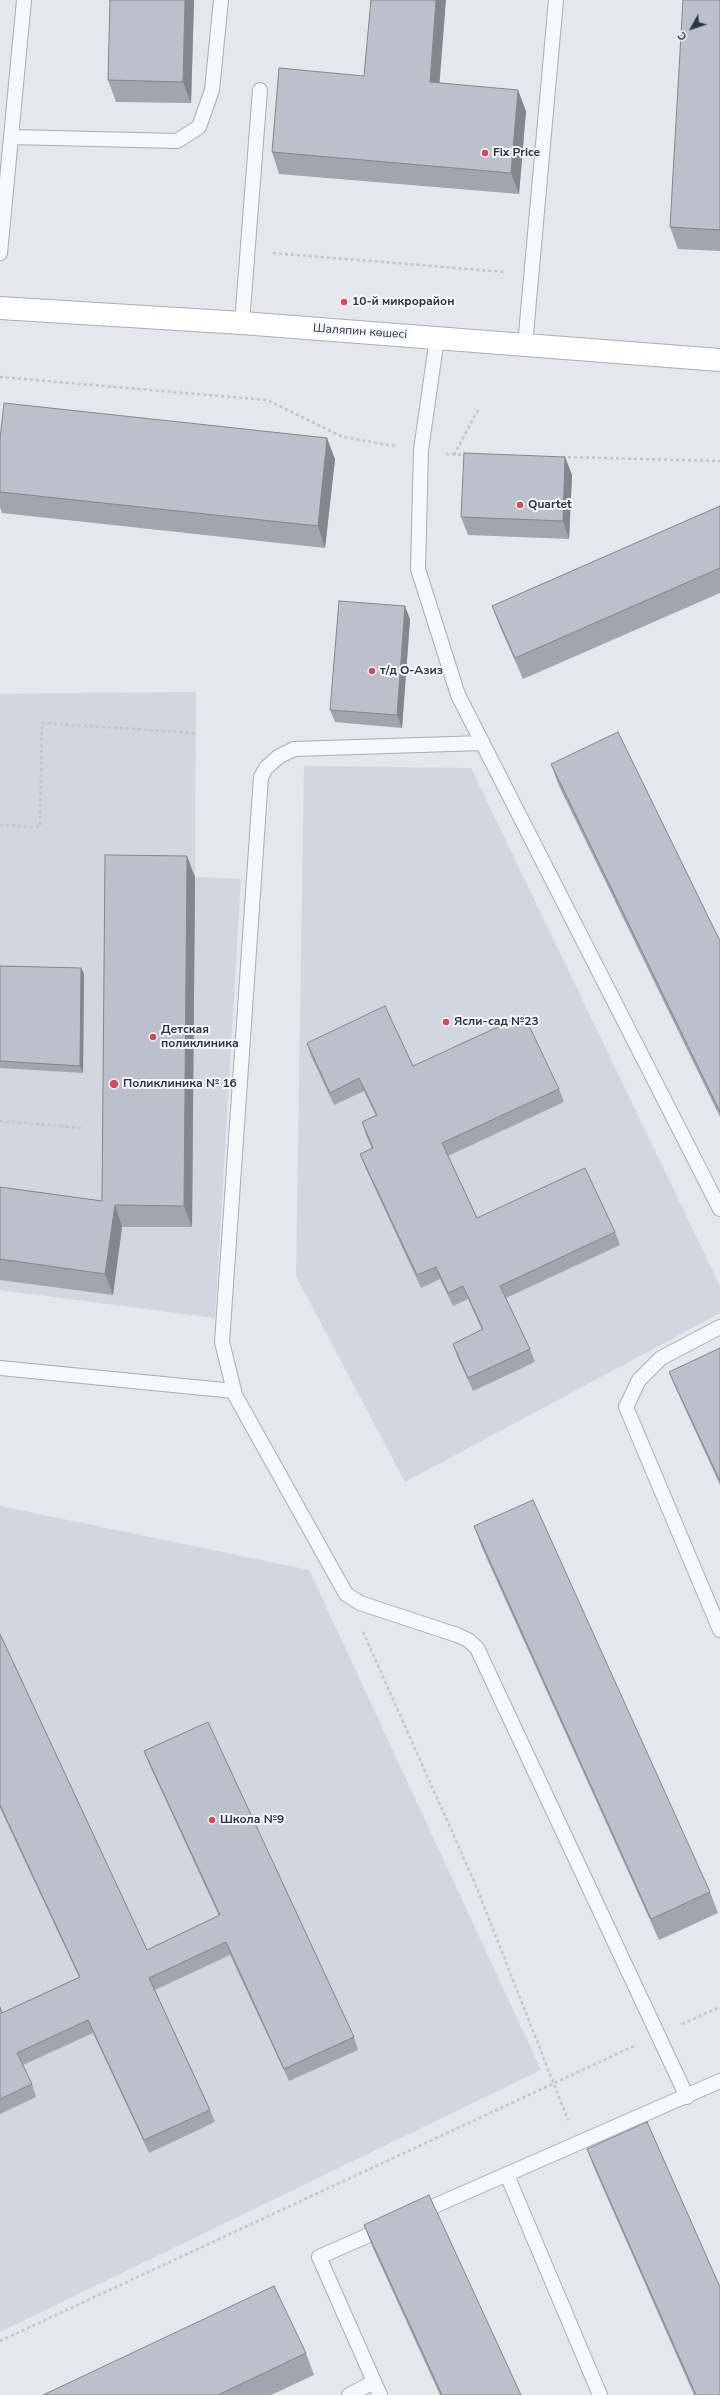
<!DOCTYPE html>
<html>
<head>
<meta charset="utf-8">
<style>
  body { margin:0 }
  #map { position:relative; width:720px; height:2395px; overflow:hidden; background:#e4e7ec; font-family:"Nunito Sans",sans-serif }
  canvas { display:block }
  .north { position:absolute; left:672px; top:8px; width:40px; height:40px; -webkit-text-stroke:3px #f4f6f9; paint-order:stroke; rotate:230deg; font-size:11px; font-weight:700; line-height:16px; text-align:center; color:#2b3445 }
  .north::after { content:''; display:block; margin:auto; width:14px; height:18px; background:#2b3445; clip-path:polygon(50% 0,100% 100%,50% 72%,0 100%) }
</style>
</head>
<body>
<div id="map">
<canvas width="720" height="2395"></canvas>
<div class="north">С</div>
</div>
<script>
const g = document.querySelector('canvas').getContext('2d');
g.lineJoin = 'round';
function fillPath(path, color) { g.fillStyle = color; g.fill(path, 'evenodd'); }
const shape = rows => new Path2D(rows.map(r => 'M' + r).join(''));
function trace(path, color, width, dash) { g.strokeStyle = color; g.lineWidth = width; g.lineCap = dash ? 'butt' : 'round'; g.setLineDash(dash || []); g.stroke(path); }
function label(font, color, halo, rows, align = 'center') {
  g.font = font + ' "Nunito Sans",sans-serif'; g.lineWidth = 4; g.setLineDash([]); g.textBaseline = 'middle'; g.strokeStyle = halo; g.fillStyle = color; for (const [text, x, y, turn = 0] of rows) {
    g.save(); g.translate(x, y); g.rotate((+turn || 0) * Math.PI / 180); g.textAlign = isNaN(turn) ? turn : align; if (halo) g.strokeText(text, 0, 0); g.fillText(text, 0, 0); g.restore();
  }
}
fillPath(shape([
  [196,692,195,877,241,879,215,1318,0,1290,0,694],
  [304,766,471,768,720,1286,720,1313,405,1482,296,1276],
  [0,1506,309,1570,541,2070,0,2332]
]), '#d2d6de');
const service = shape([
  [11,137,177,141,199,127,212,90,221,0],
  [0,253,24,0],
  [242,323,260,90],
  [437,338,421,450,418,569,458,695,720,1209],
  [525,345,556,0],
  [483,743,294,749,278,757,266,768,261,777,222,1342,235,1395,346,1594,360,1603,457,1635,468,1640,477,1648,687,2097],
  [720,1327,661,1358,639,1380,626,1407,720,1630],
  [0,1368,234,1391],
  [507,2175,600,2395],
  [416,2214,720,2081],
  [349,2395,374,2382],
  [380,2395,319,2257,385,2228]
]);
const secondary = shape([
  [0,308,242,323,720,360]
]);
trace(service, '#a9aeb7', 16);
trace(secondary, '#a9aeb7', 24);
trace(shape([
  [273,253,505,272],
  [0,377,267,400,343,437,395,446],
  [446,454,467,455],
  [454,455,478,410],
  [562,457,720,461],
  [0,825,40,827,42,723,195,733],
  [0,1121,84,1128],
  [363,1632,474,1881,568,2120],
  [682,2024,720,2007],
  [0,2341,634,2046]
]), '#c2c5cb', 2.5, [3, 3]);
trace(service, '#f7f8fa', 14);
trace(secondary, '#fff', 22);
fillPath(shape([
  [110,0,194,0,191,103,116,102,108,80],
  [720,0,720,251,678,249,670,227],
  [364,76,439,83,526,111,519,194,279,174,272,152],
  [0,439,335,459,325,548,2,513,0,507],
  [565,457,572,475,569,539,468,535,461,517],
  [720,506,720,593,523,679,500,627,492,606],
  [410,619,402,728,335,722,330,710],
  [551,764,720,941,720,1117,559,786],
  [195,877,192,1227,122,1227,113,1295,0,1280,0,1187,102,1201],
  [0,966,81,968,84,974,83,1073,0,1068],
  [307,1043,413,1066,559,1089,564,1102,448,1156,477,1218,615,1232,620,1245,506,1298,530,1349,535,1362,473,1391,457,1356,453,1344,482,1330,468,1299,453,1306,440,1279,421,1288,365,1167,360,1154,372,1149,366,1135,362,1122,376,1116,364,1091,334,1105,311,1056],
  [720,1348,720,1485,676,1389,669,1372],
  [474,1526,710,1892,718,1913,659,1940,482,1548],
  [0,1634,147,1950,219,1916,149,1764,144,1751,354,2037,358,2050,289,2081,230,1955,155,1990,210,2110,215,2122,149,2153,93,2033,23,2065,32,2084,36,2097,0,2114,0,2007,2,2013,79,1977,0,1808],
  [587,2149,720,2395,694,2395,595,2170],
  [364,2225,521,2395,440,2395,372,2246],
  [306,2353,314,2375,271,2395,43,2395]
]), '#a1a5ae');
fillPath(shape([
  [185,0,194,0,191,103,183,82],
  [436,0,446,0,438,103,430,82],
  [518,90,526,111,519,194,511,173],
  [327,438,335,459,325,548,318,526],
  [565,457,572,475,569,539,563,521],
  [405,606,410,619,402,728,397,715],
  [187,856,195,877,192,1227,184,1206],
  [81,968,84,974,83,1073,80,1066],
  [115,1205,122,1227,113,1295,105,1274]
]), '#83868d');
const building = shape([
  [110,0,185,0,183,82,108,80,110,0],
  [371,0,436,0,430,82,518,90,511,173,272,152,279,68,364,76,371,0],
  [683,0,720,0,720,230,670,227,683,0],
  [4,403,327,438,318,526,0,492,0,439,4,403],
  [464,453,565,457,563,521,461,517,464,453],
  [720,506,720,568,515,658,492,606,720,506],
  [339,601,405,606,397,715,330,710,339,601],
  [618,732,720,941,720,1112,551,764,618,732],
  [105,855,187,856,184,1206,115,1205,105,1274,0,1259,0,1187,102,1201,105,855],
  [0,966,81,968,80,1066,0,1061,0,966],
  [385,1006,413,1066,524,1015,559,1089,442,1143,477,1218,585,1168,615,1232,500,1286,530,1349,468,1378,453,1344,483,1329,463,1286,448,1293,436,1267,417,1275,360,1154,373,1148,362,1122,377,1115,359,1078,330,1093,307,1043,385,1006],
  [720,1348,720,1481,669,1372,720,1348],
  [533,1500,710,1892,651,1919,474,1526,533,1500],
  [0,1634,147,1950,220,1915,144,1751,208,1722,354,2037,284,2069,226,1942,149,1978,210,2110,144,2140,88,2020,17,2053,32,2084,0,2099,0,2007,2,2013,80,1977,0,1805,0,1634],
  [647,2122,720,2287,720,2395,696,2395,587,2149,647,2122],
  [429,2195,521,2395,442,2395,364,2225,429,2195],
  [274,2286,306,2353,218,2395,43,2395,274,2286]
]);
fillPath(building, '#bbc0ca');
trace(building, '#83868d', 1);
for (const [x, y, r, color] of [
  [485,153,4,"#d1495b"],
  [344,302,4,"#d1495b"],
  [520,505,4,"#d1495b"],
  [372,671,4,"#d1495b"],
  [446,1022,4,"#d1495b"],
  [153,1037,4,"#d1495b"],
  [114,1084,5,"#d1495b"],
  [212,1820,4,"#d1495b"]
]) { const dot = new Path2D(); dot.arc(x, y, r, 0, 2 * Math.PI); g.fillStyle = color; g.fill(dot); trace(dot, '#f4f6f9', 1.5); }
label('bold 12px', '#2b3445', '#f4f6f9', [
  ["Fix Price",493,153],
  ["10-й микрорайон",352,302],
  ["Quartet",528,505],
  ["т/д О-Азиз",380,671],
  ["Ясли-сад №23",454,1022],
  ["Детская",161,1030],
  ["поликлиника",161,1044],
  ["Поликлиника № 16",123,1084],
  ["Школа №9",220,1820]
], 'left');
label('12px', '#2b3445', '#f4f6f9', [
  ["Шаляпин көшесі",360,332,4]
]);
</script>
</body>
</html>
